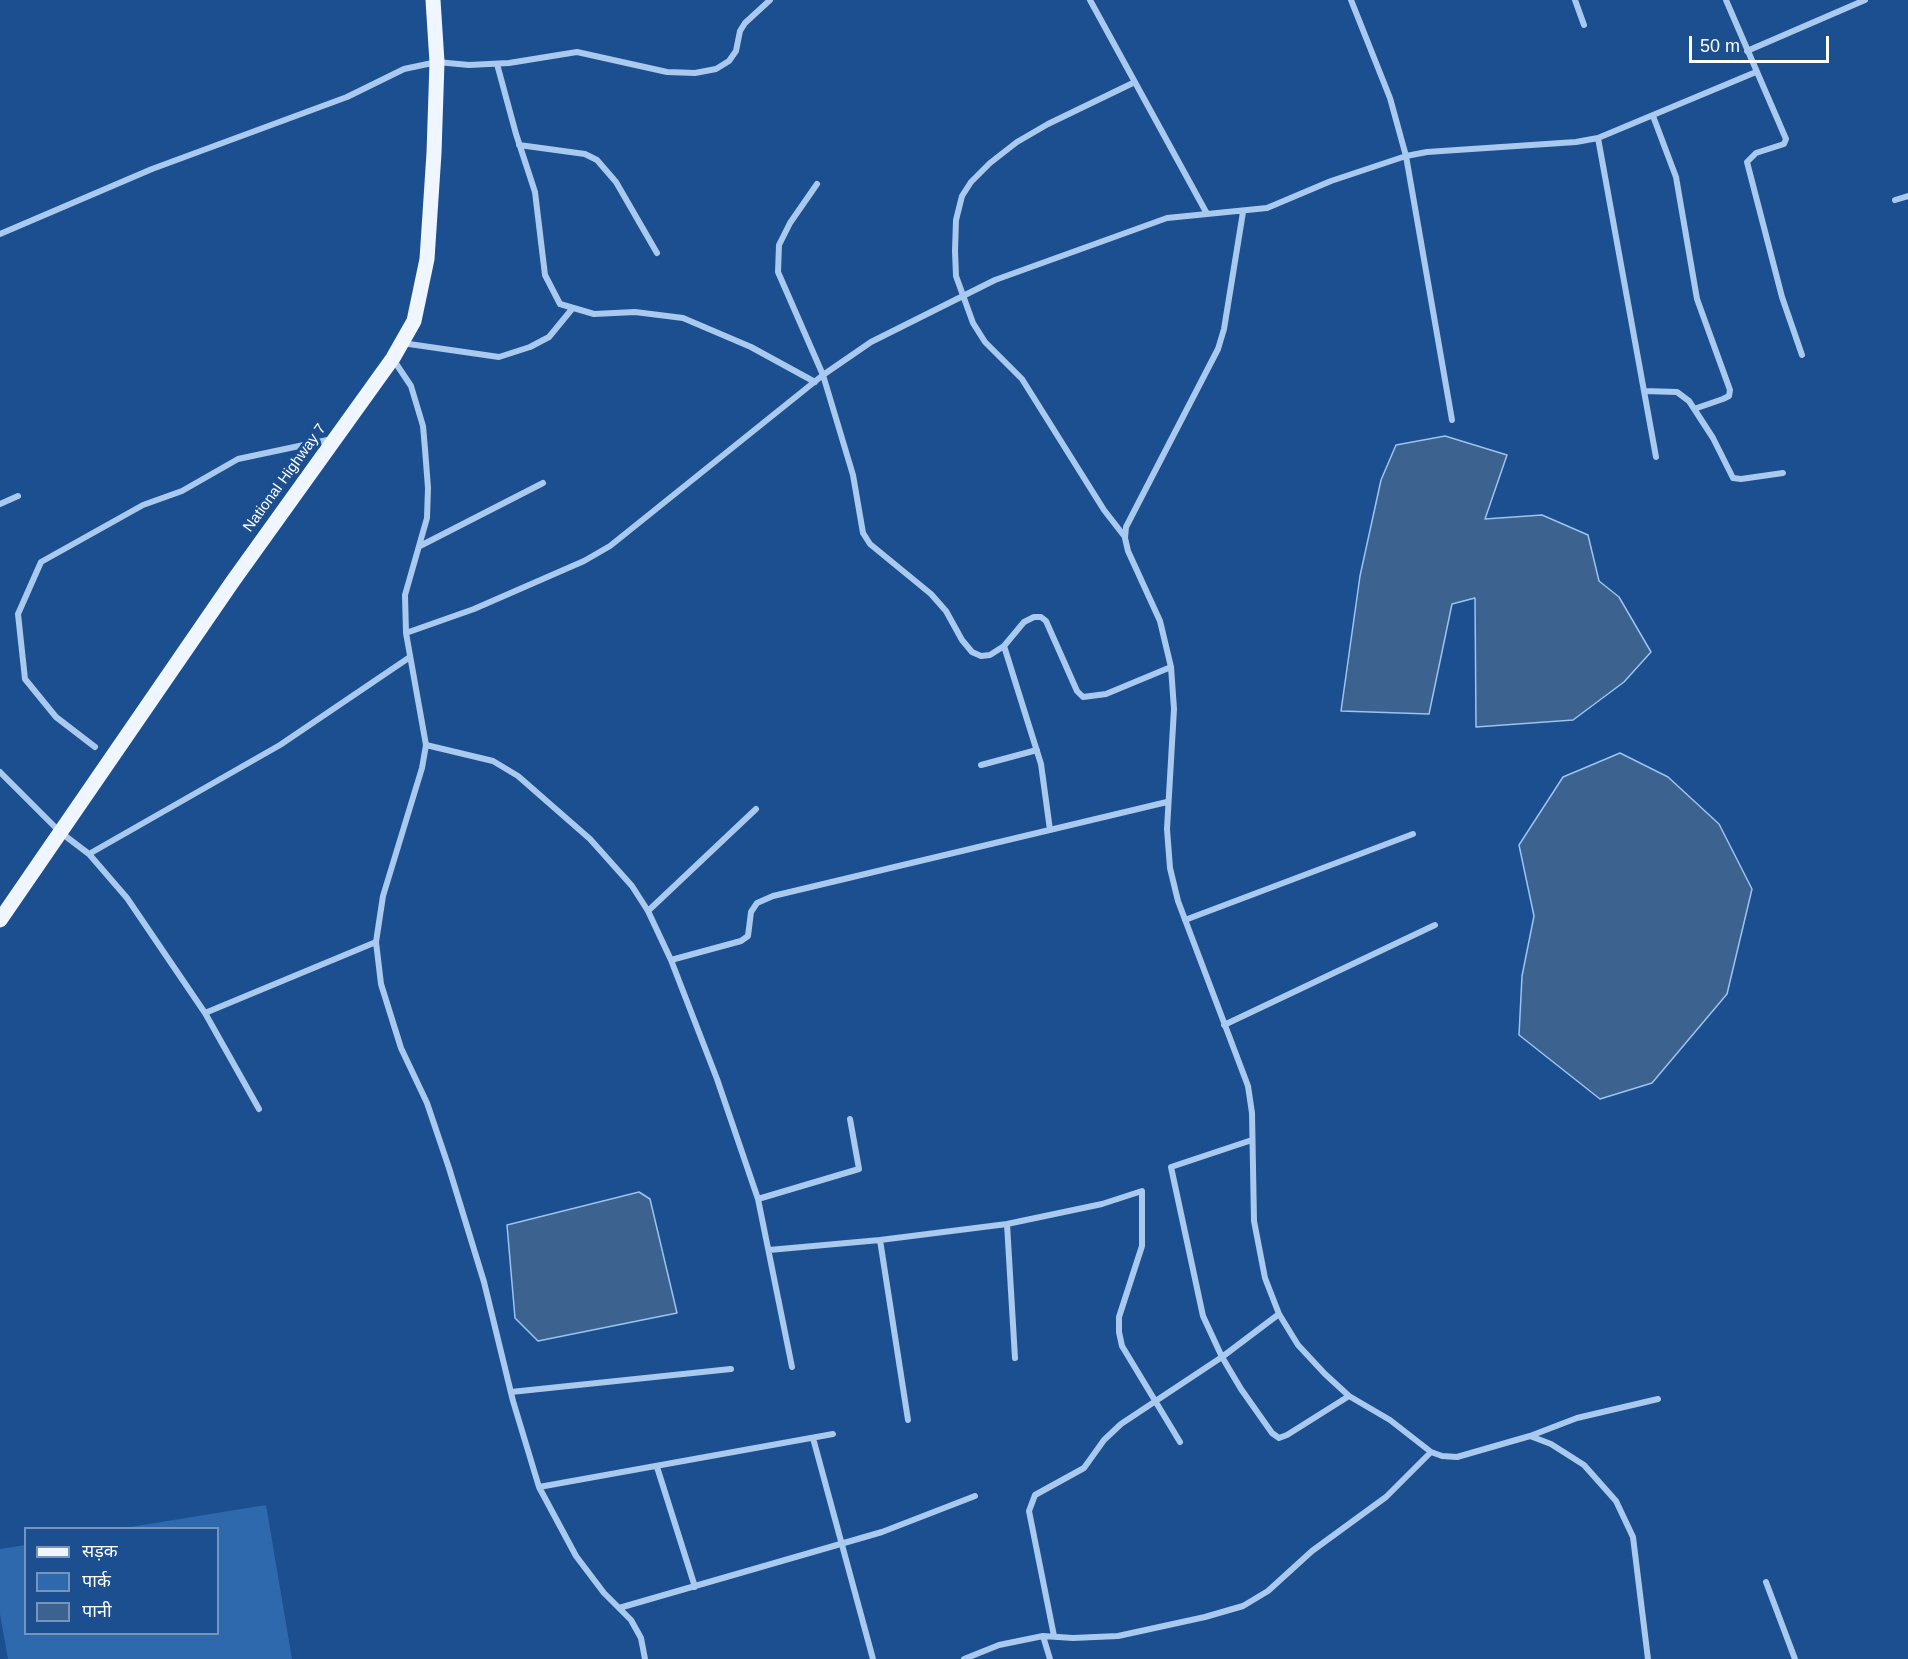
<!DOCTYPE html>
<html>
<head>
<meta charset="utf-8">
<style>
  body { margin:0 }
  #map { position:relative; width:1908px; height:1659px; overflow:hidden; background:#1b4f8f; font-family:Helvetica,"Noto Sans Devanagari",sans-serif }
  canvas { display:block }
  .legend { position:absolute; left:24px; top:1527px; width:195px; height:108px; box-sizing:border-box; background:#1b4f8f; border:2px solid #7695bc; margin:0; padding:8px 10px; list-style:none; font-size:18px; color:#fff }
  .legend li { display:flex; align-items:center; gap:12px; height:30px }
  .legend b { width:30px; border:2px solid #7695bc }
  .scale { position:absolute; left:1689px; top:36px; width:140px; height:27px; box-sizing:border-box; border:3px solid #fff; border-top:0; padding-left:8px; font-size:18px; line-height:21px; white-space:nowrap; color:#fff; -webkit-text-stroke:4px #1b4f8f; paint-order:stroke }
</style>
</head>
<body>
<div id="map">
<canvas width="1908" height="1659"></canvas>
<ul class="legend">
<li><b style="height:8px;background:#f0f6ff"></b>सड़क</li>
<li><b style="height:16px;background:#2e69ad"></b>पार्क</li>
<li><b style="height:16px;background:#3c6290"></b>पानी</li>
</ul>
<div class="scale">50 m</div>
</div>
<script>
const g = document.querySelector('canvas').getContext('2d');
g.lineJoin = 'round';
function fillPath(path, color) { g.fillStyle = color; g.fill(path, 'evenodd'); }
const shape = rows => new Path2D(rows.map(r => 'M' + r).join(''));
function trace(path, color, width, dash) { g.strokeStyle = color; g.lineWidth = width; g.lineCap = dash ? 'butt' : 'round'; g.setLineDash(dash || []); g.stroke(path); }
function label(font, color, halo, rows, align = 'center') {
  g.font = font + ' Helvetica,sans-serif'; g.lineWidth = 6; g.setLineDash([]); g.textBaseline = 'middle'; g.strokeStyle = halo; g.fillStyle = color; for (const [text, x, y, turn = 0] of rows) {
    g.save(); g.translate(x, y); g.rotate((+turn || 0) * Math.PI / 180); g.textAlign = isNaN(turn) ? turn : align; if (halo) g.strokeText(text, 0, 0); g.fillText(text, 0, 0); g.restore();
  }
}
fillPath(shape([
  [266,1505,292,1659,8,1659,0,1614,0,1549,25,1545,26,1634,218,1634,218,1528,124,1528]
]), '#2e69ad');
const water = shape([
  [1445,436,1507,455,1485,519,1542,515,1588,535,1599,581,1619,597,1651,652,1624,682,1573,720,1476,727,1475,598,1452,604,1429,714,1341,711,1360,576,1381,480,1396,445,1445,436],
  [1620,753,1668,777,1719,824,1752,889,1727,994,1652,1083,1600,1099,1519,1035,1522,976,1534,916,1519,845,1563,777,1620,753],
  [639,1192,650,1199,677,1313,538,1341,515,1318,507,1225,639,1192]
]);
fillPath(water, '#3c6290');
trace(water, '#9cc4f0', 1.5);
trace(shape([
  [1090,0,1206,212],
  [1351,0,1390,98,1406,156,1452,420],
  [1575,0,1584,25],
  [1726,0,1786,139,1784,144,1756,153,1747,162,1782,297,1802,355],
  [1747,51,1865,0],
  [497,64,516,134,535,192,545,275,560,304,594,314,635,312,683,318,751,347,815,382],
  [1653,116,1676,177,1697,299,1730,390,1729,396,1723,399,1694,409],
  [1598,138,1656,457],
  [519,145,585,154,597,160,616,182,657,253],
  [817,184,790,223,779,245,778,272,823,375,853,475,863,533,870,544,931,594,946,611,962,640,972,652,981,656,990,655,1004,646,1024,622,1034,617,1041,617,1046,621,1077,691,1083,697,1106,694,1171,667],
  [1895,200,1908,196],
  [1243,212,1224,329,1218,349,1126,527,1125,538,1128,551,1160,621,1171,667,1174,709,1167,829,1170,868,1178,901,1248,1086,1252,1113,1254,1221,1265,1278,1279,1314,1298,1345,1325,1374,1349,1396,1390,1420,1431,1452,1442,1456,1457,1457,1530,1436,1551,1444,1584,1465,1616,1501,1633,1537,1648,1659],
  [0,234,152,169,347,97,404,69,437,62,469,65,509,63,577,52,667,72,695,73,716,69,729,61,736,51,740,31,745,23,770,0],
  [402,343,499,357,530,347,549,337,572,309],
  [393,359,411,386,423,426,425,449,428,488,427,518,405,595,406,633,426,745,422,768,383,896,376,942,381,984,401,1048,427,1103,449,1168,484,1282,513,1401,539,1487,576,1556,604,1593,631,1620,641,1638,645,1659],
  [1644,391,1677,392,1689,401,1713,438,1733,478,1741,479,1783,473],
  [0,504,18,496],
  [1125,537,1104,510,1022,379,985,342,973,323,956,276,955,251,956,220,962,196,971,182,990,163,1017,142,1048,124,1135,82],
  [420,546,543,483],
  [406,633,474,609,584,561,610,546,823,375,871,342,995,280,1167,218,1267,208,1331,181,1406,156,1427,152,1576,142,1598,138,1756,72],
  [1004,646,1041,764,1050,830],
  [426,745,493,761,518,776,590,839,632,886,648,911,671,960,717,1079,758,1199,792,1367],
  [95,747,56,717,25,679,18,614,41,562,143,505,182,491,238,459,332,439],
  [981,765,1037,750],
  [0,772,60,832,89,854,127,898,205,1013,259,1109],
  [89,854,280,745,410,657],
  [648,911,756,809],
  [1185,920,1413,834],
  [671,960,741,941,748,936,751,912,757,903,773,896,1167,802],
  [205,1013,376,942],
  [1224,1025,1435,925],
  [1252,1140,1171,1167,1203,1316,1222,1357,1241,1389,1272,1433,1279,1438,1287,1435,1349,1396],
  [758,1199,859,1169,850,1119],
  [1007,1224,1015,1358],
  [880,1240,908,1420],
  [769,1250,880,1240,1007,1224,1102,1204,1142,1191,1142,1246,1119,1317,1119,1332,1122,1346,1180,1442],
  [511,1392,731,1369],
  [1530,1436,1577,1418,1658,1399],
  [813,1438,873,1659],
  [657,1467,695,1587],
  [539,1487,833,1434],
  [1766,1582,1795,1659],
  [619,1608,882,1532,975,1496],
  [1043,1636,1050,1659],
  [1054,1636,1029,1511,1035,1495,1084,1468,1104,1440,1121,1424,1222,1357,1279,1314],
  [964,1659,999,1645,1043,1636,1073,1638,1118,1636,1205,1617,1243,1606,1268,1591,1312,1551,1386,1497,1431,1452]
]), '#a9c9ee', 6);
trace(shape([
  [0,920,233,581,393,358,414,321,427,259,434,153,437,62,433,0]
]), '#f0f6ff', 15);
label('15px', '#fff', '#1b4f8f', [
  ["National Highway 7",285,478,-54]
]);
</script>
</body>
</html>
